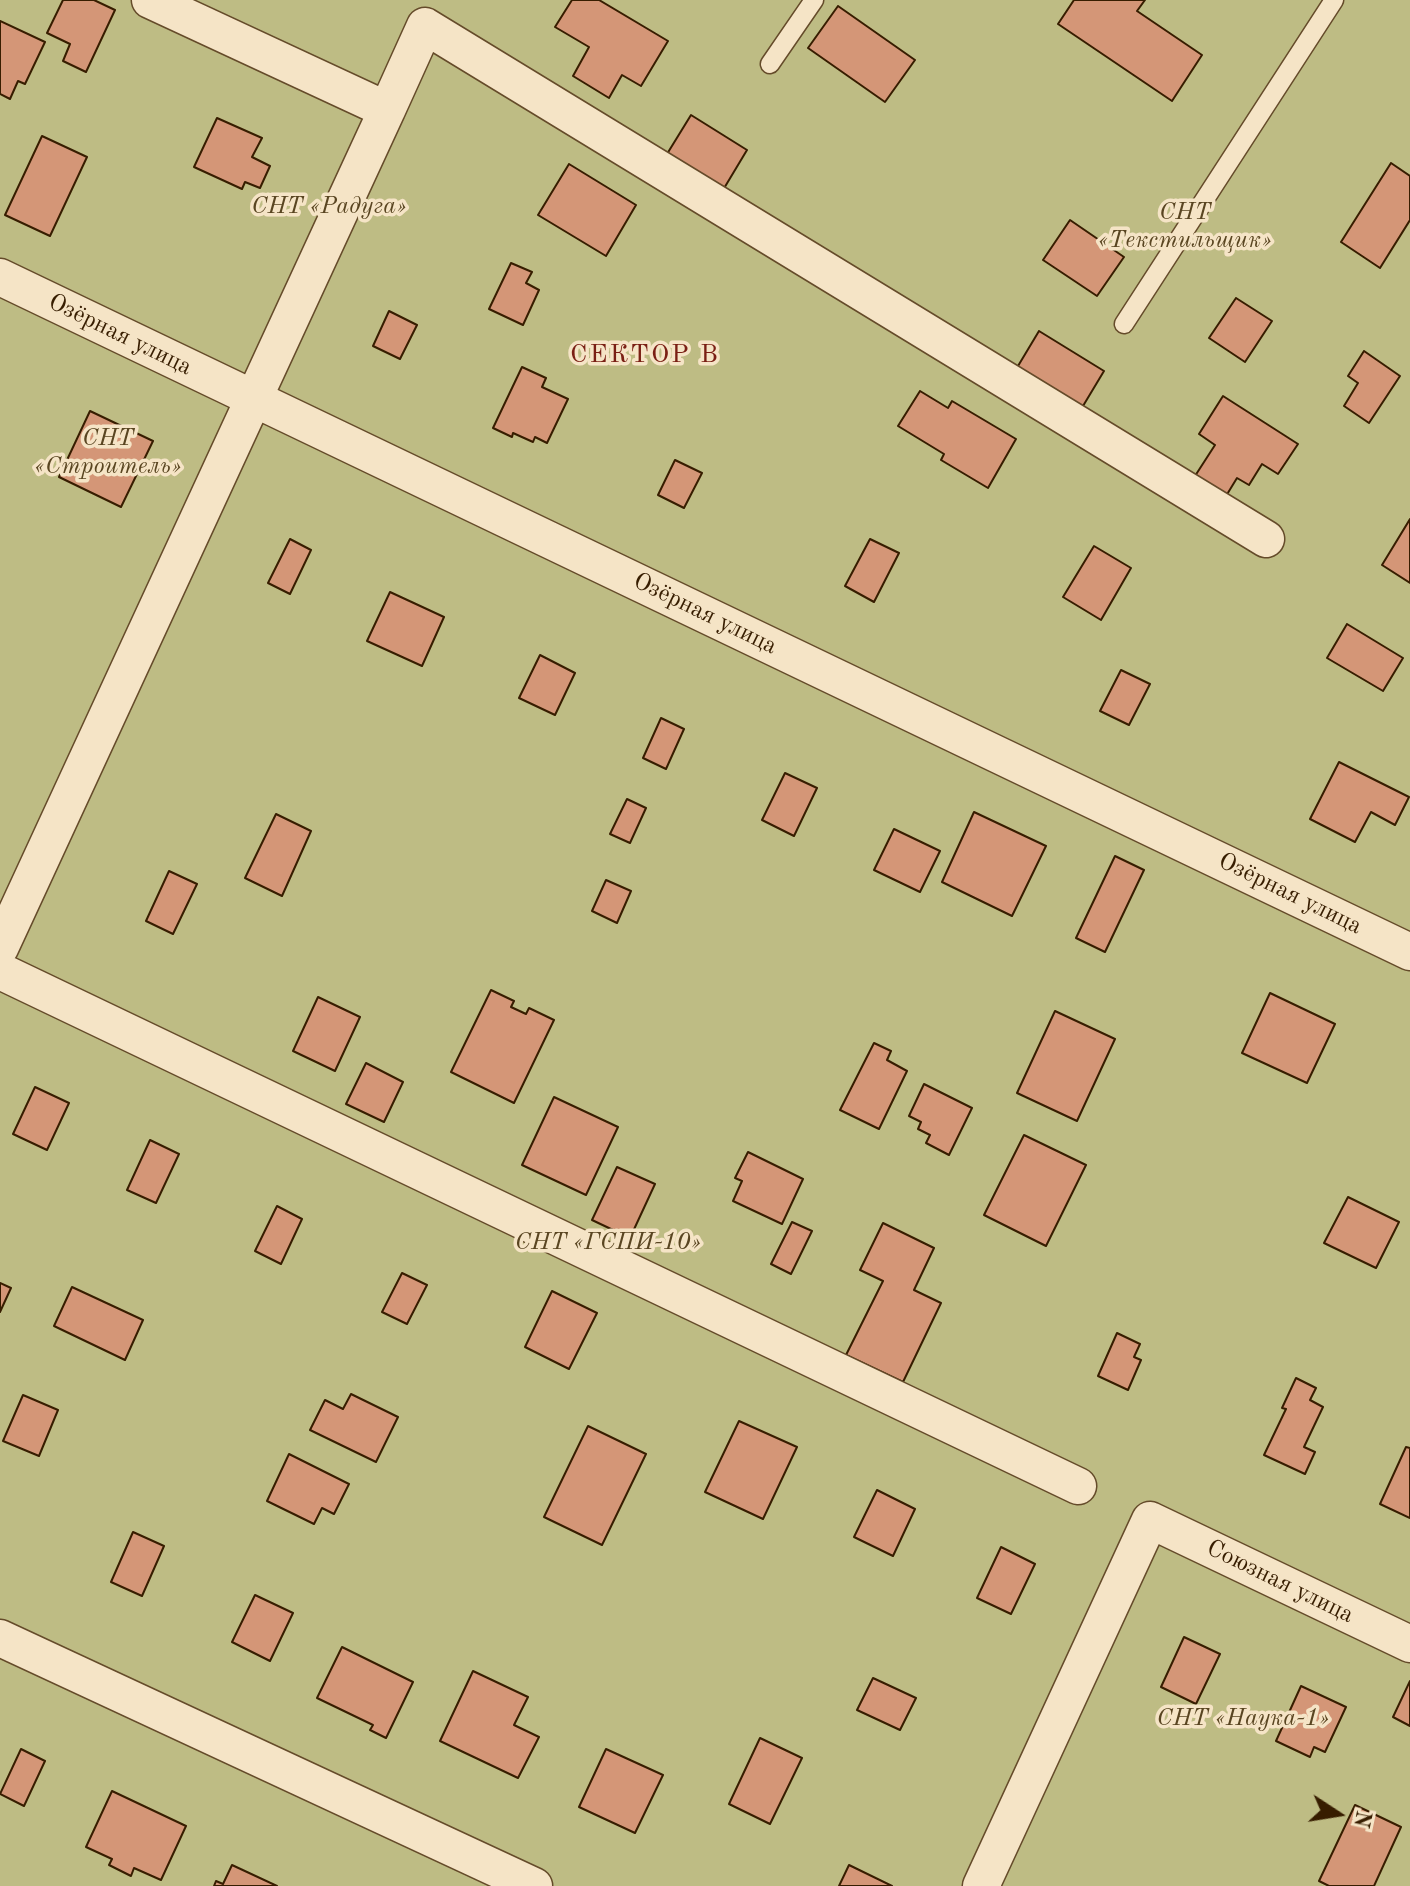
<!DOCTYPE html>
<html>
<head>
<meta charset="utf-8">
<style>
  body { margin:0 }
  #map { position:relative; width:1410px; height:1886px; overflow:hidden; background:#efd6a8; font-family:"Old Standard TT",serif }
  canvas { display:block }
  .north { position:absolute; left:1298px; top:1774px; width:80px; height:80px; -webkit-text-stroke:6px #f5e4c6; paint-order:stroke; rotate:102deg; font-size:22px; font-weight:700; line-height:32px; text-align:center; color:#371d00 }
  .north::after { content:''; display:block; margin:auto; width:28px; height:36px; background:#371d00; clip-path:polygon(50% 0,100% 100%,50% 72%,0 100%) }
</style>
</head>
<body>
<div id="map">
<canvas width="1410" height="1886"></canvas>
<div class="north">N</div>
</div>
<script>
const g = document.querySelector('canvas').getContext('2d');
g.lineJoin = 'round';
function fillPath(path, color) { g.fillStyle = color; g.fill(path, 'evenodd'); }
const shape = rows => new Path2D(rows.map(r => 'M' + r).join(''));
function trace(path, color, width, dash) { g.strokeStyle = color; g.lineWidth = width; g.lineCap = dash ? 'butt' : 'round'; g.setLineDash(dash || []); g.stroke(path); }
function label(font, color, halo, rows, align = 'center') {
  g.font = font + ' "Old Standard TT",serif'; g.lineWidth = 7; g.setLineDash([]); g.textBaseline = 'middle'; g.strokeStyle = halo; g.fillStyle = color; for (const [text, x, y, turn = 0] of rows) {
    g.save(); g.translate(x, y); g.rotate((+turn || 0) * Math.PI / 180); g.textAlign = isNaN(turn) ? turn : align; if (halo) g.strokeText(text, 0, 0); g.fillText(text, 0, 0); g.restore();
  }
}
fillPath(shape([
  [0,0,1410,0,1410,1886,0,1886]
]), '#bebc84');
const building = shape([
  [63,0,94,0,115,10,86,72,63,61,70,44,47,33,63,0],
  [572,0,599,0,668,41,641,86,622,75,609,98,573,76,589,47,555,27,572,0],
  [1074,0,1145,0,1137,11,1202,55,1172,101,1058,24,1074,0],
  [838,6,915,60,885,102,808,48,838,6],
  [0,21,45,42,25,84,18,81,10,99,0,94,0,21],
  [691,115,747,150,723,190,667,154,691,115],
  [217,118,262,138,252,157,270,166,260,188,245,182,242,189,194,167,217,118],
  [42,136,87,157,50,236,5,215,42,136],
  [1391,163,1410,176,1410,220,1380,268,1341,242,1391,163],
  [569,164,636,205,606,256,538,215,569,164],
  [1070,220,1124,257,1097,296,1043,260,1070,220],
  [511,263,532,272,526,283,539,290,523,325,489,309,511,263],
  [1236,298,1272,321,1245,362,1209,338,1236,298],
  [389,311,417,325,400,359,373,346,389,311],
  [1039,331,1104,371,1080,411,1015,371,1039,331],
  [1364,351,1400,376,1369,423,1344,406,1358,383,1348,376,1364,351],
  [522,367,546,378,542,387,568,399,547,443,535,437,533,442,513,433,512,437,493,428,522,367],
  [920,391,948,408,952,401,1016,439,988,488,941,460,944,454,898,426,920,391],
  [1223,396,1298,444,1278,474,1262,464,1249,485,1237,478,1226,496,1195,476,1215,445,1199,434,1223,396],
  [90,411,153,441,121,507,59,477,90,411],
  [675,460,702,473,684,508,658,495,675,460],
  [1410,519,1410,583,1382,565,1410,519],
  [290,539,311,550,290,594,268,583,290,539],
  [870,539,899,553,874,602,845,586,870,539],
  [1094,546,1131,568,1101,620,1063,597,1094,546],
  [390,592,444,617,422,666,367,641,390,592],
  [1347,624,1403,658,1383,691,1327,658,1347,624],
  [540,655,575,673,555,715,519,698,540,655],
  [1121,670,1150,684,1129,725,1100,711,1121,670],
  [661,718,684,729,666,769,643,758,661,718],
  [1339,762,1409,797,1395,825,1371,812,1355,842,1310,819,1339,762],
  [785,773,817,788,794,836,762,820,785,773],
  [627,799,646,808,630,843,610,834,627,799],
  [974,812,1046,846,1012,916,942,882,974,812],
  [276,814,311,831,282,896,245,878,276,814],
  [894,829,940,851,920,892,874,870,894,829],
  [1115,856,1144,870,1105,952,1076,938,1115,856],
  [169,871,197,884,173,934,146,921,169,871],
  [606,880,631,891,617,923,592,911,606,880],
  [491,990,514,1001,511,1007,526,1014,529,1008,554,1020,514,1103,451,1072,491,990],
  [1270,993,1335,1024,1307,1083,1242,1053,1270,993],
  [318,997,360,1017,335,1071,293,1051,318,997],
  [1055,1011,1115,1039,1077,1121,1017,1093,1055,1011],
  [874,1043,891,1051,887,1060,907,1071,879,1129,840,1110,874,1043],
  [366,1063,403,1082,384,1122,346,1104,366,1063],
  [924,1084,972,1108,949,1155,926,1143,930,1135,918,1129,921,1122,909,1116,924,1084],
  [35,1087,69,1103,47,1150,13,1134,35,1087],
  [554,1097,618,1127,586,1195,522,1165,554,1097],
  [1024,1135,1086,1165,1046,1246,984,1215,1024,1135],
  [150,1140,179,1154,156,1203,127,1190,150,1140],
  [748,1152,803,1179,782,1224,733,1201,742,1181,735,1178,748,1152],
  [617,1167,655,1184,630,1238,592,1220,617,1167],
  [1348,1197,1399,1222,1376,1268,1324,1243,1348,1197],
  [277,1206,302,1219,281,1264,255,1251,277,1206],
  [792,1222,812,1231,791,1274,771,1264,792,1222],
  [883,1223,934,1248,914,1290,941,1303,903,1382,846,1355,883,1281,860,1270,883,1223],
  [402,1273,427,1285,407,1324,382,1312,402,1273],
  [0,1283,11,1288,0,1312,0,1283],
  [72,1287,143,1320,125,1360,54,1326,72,1287],
  [552,1291,597,1313,569,1369,525,1347,552,1291],
  [1117,1333,1140,1344,1134,1357,1141,1360,1128,1390,1098,1376,1117,1333],
  [1296,1378,1316,1388,1310,1400,1323,1407,1304,1447,1315,1452,1305,1474,1264,1455,1286,1409,1282,1408,1296,1378],
  [351,1394,398,1417,376,1462,310,1430,325,1400,343,1409,351,1394],
  [23,1395,58,1410,39,1456,3,1441,23,1395],
  [739,1421,797,1447,763,1519,705,1492,739,1421],
  [588,1426,646,1454,602,1545,544,1517,588,1426],
  [1406,1447,1410,1448,1410,1518,1380,1504,1406,1447],
  [289,1454,349,1484,334,1514,322,1508,314,1524,267,1501,289,1454],
  [877,1490,915,1509,893,1556,854,1537,877,1490],
  [133,1532,164,1546,142,1596,111,1582,133,1532],
  [1001,1547,1035,1564,1011,1614,977,1598,1001,1547],
  [255,1595,293,1613,270,1661,232,1642,255,1595],
  [1184,1637,1220,1654,1196,1704,1161,1687,1184,1637],
  [342,1647,413,1682,386,1738,370,1730,373,1725,317,1698,342,1647],
  [473,1671,528,1697,514,1725,539,1737,518,1778,440,1741,473,1671],
  [873,1678,916,1698,900,1730,857,1710,873,1678],
  [1410,1681,1410,1726,1393,1717,1410,1681],
  [1301,1686,1346,1707,1325,1752,1314,1747,1310,1757,1276,1741,1301,1686],
  [760,1738,802,1758,770,1824,729,1804,760,1738],
  [21,1749,45,1761,24,1806,0,1794,21,1749],
  [606,1749,663,1775,635,1833,579,1807,606,1749],
  [112,1791,186,1826,161,1880,134,1868,131,1876,109,1865,112,1859,86,1847,112,1791],
  [1355,1805,1401,1827,1374,1886,1329,1886,1319,1881,1355,1805],
  [232,1865,277,1886,214,1886,216,1881,223,1884,232,1865],
  [849,1865,892,1886,839,1886,849,1865]
]);
fillPath(building, '#d49677');
trace(building, '#371d00', 2);
const service = shape([
  [770,64,814,0],
  [1124,324,1334,0]
]);
const minor = shape([
  [387,110,425,26,1266,539],
  [0,277,1410,952],
  [0,948,387,110,150,0],
  [0,971,1078,1486],
  [0,1638,534,1886],
  [981,1886,1150,1520,1410,1644]
]);
trace(service, '#654b2a', 21);
trace(minor, '#654b2a', 39);
trace(service, '#f5e4c6', 18);
trace(minor, '#f5e4c6', 36);
label('italic 24px', '#594521', '#f5e4c6', [
  ["СНТ «Радуга»",329,207],
  ["СНТ",1185,213],
  ["«Текстильщик»",1185,241],
  ["СНТ",108,439],
  ["«Строитель»",108,467],
  ["СНТ «ГСПИ-10»",608,1243],
  ["СНТ «Наука-1»",1243,1719]
]);
label('24px', '#371d00', '#f5e4c6', [
  ["Озёрная улица",120,335,26],
  ["Озёрная улица",705,614,26],
  ["Озёрная улица",1290,894,26],
  ["Союзная улица",1280,1582,26]
]);
g.letterSpacing = '2px';
label('26px', '#7a1f14', '#f5e4c6', [
  ["СЕКТОР В",645,355]
]);
g.letterSpacing = '0px';
</script>
</body>
</html>
